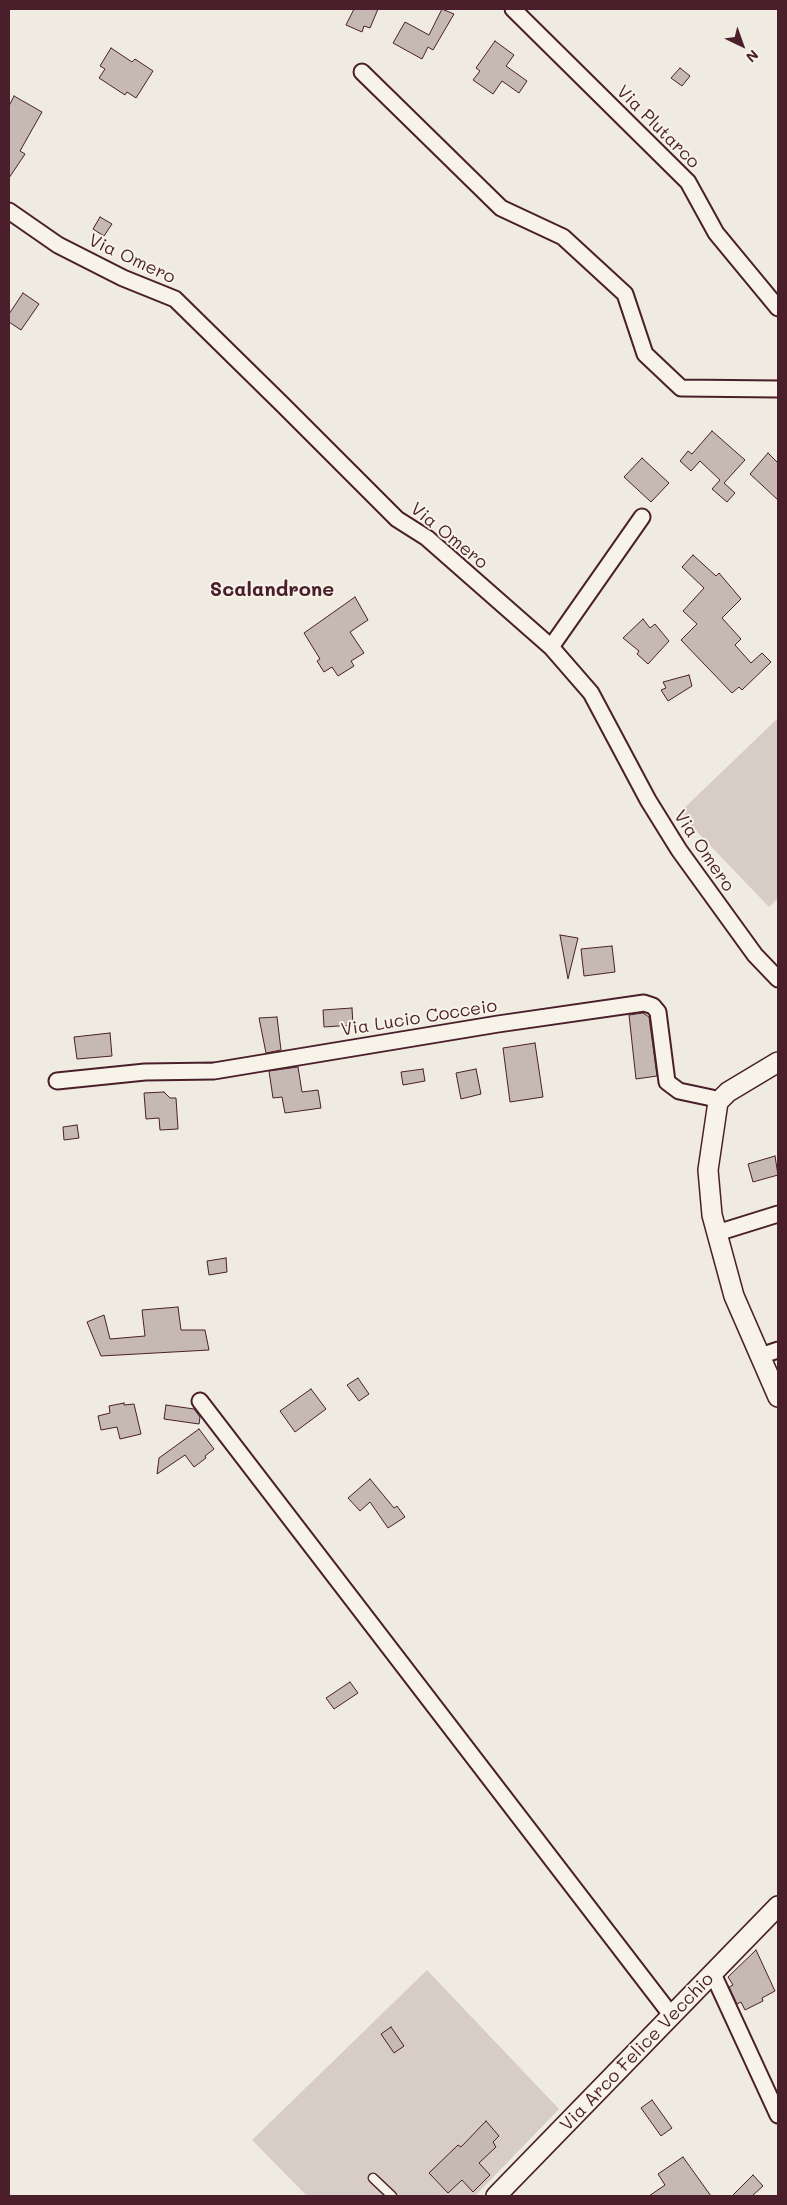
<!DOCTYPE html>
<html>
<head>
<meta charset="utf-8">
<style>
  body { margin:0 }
  #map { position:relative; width:787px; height:2205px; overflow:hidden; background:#f0ebe0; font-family:Mali,sans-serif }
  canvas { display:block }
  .frame { position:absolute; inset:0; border:10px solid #4a1f2b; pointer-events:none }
  .north { position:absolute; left:717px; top:20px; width:50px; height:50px; -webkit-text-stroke:4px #f7f3e8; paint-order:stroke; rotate:138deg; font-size:14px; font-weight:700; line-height:20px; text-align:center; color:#4a1f2b }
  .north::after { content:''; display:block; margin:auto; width:18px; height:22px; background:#4a1f2b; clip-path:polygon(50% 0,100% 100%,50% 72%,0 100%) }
</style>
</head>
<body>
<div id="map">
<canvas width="787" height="2205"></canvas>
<div class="frame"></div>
<div class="north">N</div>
</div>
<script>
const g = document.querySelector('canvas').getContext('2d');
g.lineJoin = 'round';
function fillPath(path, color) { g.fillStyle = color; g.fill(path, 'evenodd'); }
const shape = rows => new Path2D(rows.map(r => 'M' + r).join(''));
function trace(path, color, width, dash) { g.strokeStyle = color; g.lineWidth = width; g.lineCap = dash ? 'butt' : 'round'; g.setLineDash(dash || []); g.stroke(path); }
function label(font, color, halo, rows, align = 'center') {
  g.font = font + ' Mali,sans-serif'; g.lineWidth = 4; g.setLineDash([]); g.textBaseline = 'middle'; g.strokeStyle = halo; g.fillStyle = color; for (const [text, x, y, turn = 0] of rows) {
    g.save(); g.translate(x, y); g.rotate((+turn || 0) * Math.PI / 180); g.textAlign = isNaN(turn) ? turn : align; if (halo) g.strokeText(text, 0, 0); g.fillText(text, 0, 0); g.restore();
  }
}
fillPath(shape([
  [778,718,778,898,769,907,679,813],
  [427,1970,559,2109,475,2196,307,2196,252,2140]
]), '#d8cdc6');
const building = shape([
  [354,9,378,9,370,28,364,26,362,32,346,25,354,9],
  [442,9,454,14,433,50,428,47,422,59,393,43,405,22,429,35,442,9],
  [495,41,514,55,506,66,527,81,519,93,502,81,493,94,473,80,480,71,476,68,495,41],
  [111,48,132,62,135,59,153,71,136,98,127,92,125,95,99,78,105,69,100,66,111,48],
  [680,68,690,76,682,86,671,78,680,68],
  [14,96,42,112,20,151,25,154,9,178,9,106,14,96],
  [100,217,112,224,104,236,93,229,100,217],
  [23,293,39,304,21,330,9,322,9,314,23,293],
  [712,431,745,460,724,483,735,493,727,502,712,489,720,480,700,461,691,471,680,461,688,451,692,454,712,431],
  [768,453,778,463,778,500,750,474,768,453],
  [642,458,669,483,651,502,624,477,642,458],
  [693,555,716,576,719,573,741,599,722,618,741,639,735,645,751,663,762,653,771,662,742,690,739,687,732,693,681,640,697,624,683,611,704,588,682,567,693,555],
  [355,597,368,620,350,632,364,653,351,661,354,666,338,676,332,667,324,672,317,661,320,659,304,633,355,597],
  [643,619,650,628,655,624,669,641,648,664,637,654,639,651,623,638,643,619],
  [689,675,692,686,668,701,661,690,666,688,663,682,689,675],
  [560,935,578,938,568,979,560,935],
  [612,946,615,972,584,976,581,949,612,946],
  [352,1008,353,1025,324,1027,323,1010,352,1008],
  [643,1013,649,1017,657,1076,636,1079,629,1015,643,1013],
  [277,1017,281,1050,266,1053,259,1018,277,1017],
  [110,1033,112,1056,77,1059,74,1037,110,1033],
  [535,1043,543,1097,510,1102,503,1048,535,1043],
  [298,1067,302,1092,318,1090,321,1108,285,1113,282,1097,273,1098,269,1071,298,1067],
  [423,1069,425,1081,403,1085,401,1072,423,1069],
  [476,1069,481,1094,461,1099,456,1073,476,1069],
  [164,1092,170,1098,176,1098,178,1129,160,1130,159,1118,146,1119,144,1093,164,1092],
  [77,1125,79,1138,64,1140,63,1127,77,1125],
  [775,1156,778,1175,753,1182,748,1164,775,1156],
  [226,1258,227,1272,209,1275,207,1261,226,1258],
  [178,1307,181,1330,205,1330,209,1350,101,1356,87,1322,104,1315,110,1339,145,1336,142,1310,178,1307],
  [358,1378,369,1394,359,1401,347,1385,358,1378],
  [311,1389,326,1409,295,1432,280,1411,311,1389],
  [124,1403,124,1405,134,1404,141,1434,120,1439,117,1427,101,1430,98,1416,110,1413,109,1406,124,1403],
  [166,1405,194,1409,200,1417,199,1424,164,1419,166,1405],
  [199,1429,214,1449,205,1456,206,1458,194,1467,185,1455,157,1474,159,1458,199,1429],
  [370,1479,394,1508,397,1506,405,1517,388,1528,370,1502,360,1511,348,1498,370,1479],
  [350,1682,358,1693,334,1709,326,1698,350,1682],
  [756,1950,775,1991,762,1998,763,2001,745,2010,741,2002,737,2004,729,1987,733,1985,728,1977,756,1950],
  [391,2027,404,2046,394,2053,381,2034,391,2027],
  [652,2100,672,2128,661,2136,641,2108,652,2100],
  [486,2121,499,2136,493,2142,496,2147,479,2163,490,2175,473,2192,462,2180,448,2193,429,2173,458,2145,461,2147,486,2121],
  [683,2157,711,2196,649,2196,665,2185,658,2174,683,2157],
  [753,2175,763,2186,752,2196,732,2196,753,2175]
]);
fillPath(building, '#c6b8b3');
trace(building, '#4a1f2b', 1);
const service = shape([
  [373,2178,392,2196]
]);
const minor = shape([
  [513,9,688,182,716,233,778,308],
  [362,72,501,208,563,237,625,294,645,354,681,388,778,389],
  [9,211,58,245,123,278,175,299,284,406,397,519,427,538,551,647,591,693,648,800,679,850,755,955,778,979],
  [551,647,642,517],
  [57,1081,145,1072,214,1071,498,1024,644,1003,653,1006,658,1012,667,1082,679,1091,712,1098,718,1102],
  [717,1233,778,1214],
  [760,1356,778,1350],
  [200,1401,672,2016],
  [713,1974,778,2115]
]);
const tertiary = shape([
  [778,1062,728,1092,718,1102,708,1170,712,1215,734,1296,778,1397],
  [496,2196,778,1906]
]);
trace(service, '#4a1f2b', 11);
trace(minor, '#4a1f2b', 19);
trace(tertiary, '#4a1f2b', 22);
trace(service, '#f7f3e8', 8);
trace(minor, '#f7f3e8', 15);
trace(tertiary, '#f7f3e8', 19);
label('18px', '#4a1f2b', '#f7f3e8', [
  ["Via Plutarco",658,127,45],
  ["Via Omero",132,259,25],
  ["Via Omero",449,536,39],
  ["Via Omero",704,851,56],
  ["Via Lucio Cocceio",419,1018,-9],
  ["Via Arco Felice Vecchio",637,2052,-46]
]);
label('bold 20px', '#4a1f2b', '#f7f3e8', [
  ["Scalandrone",272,590]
]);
</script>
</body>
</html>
